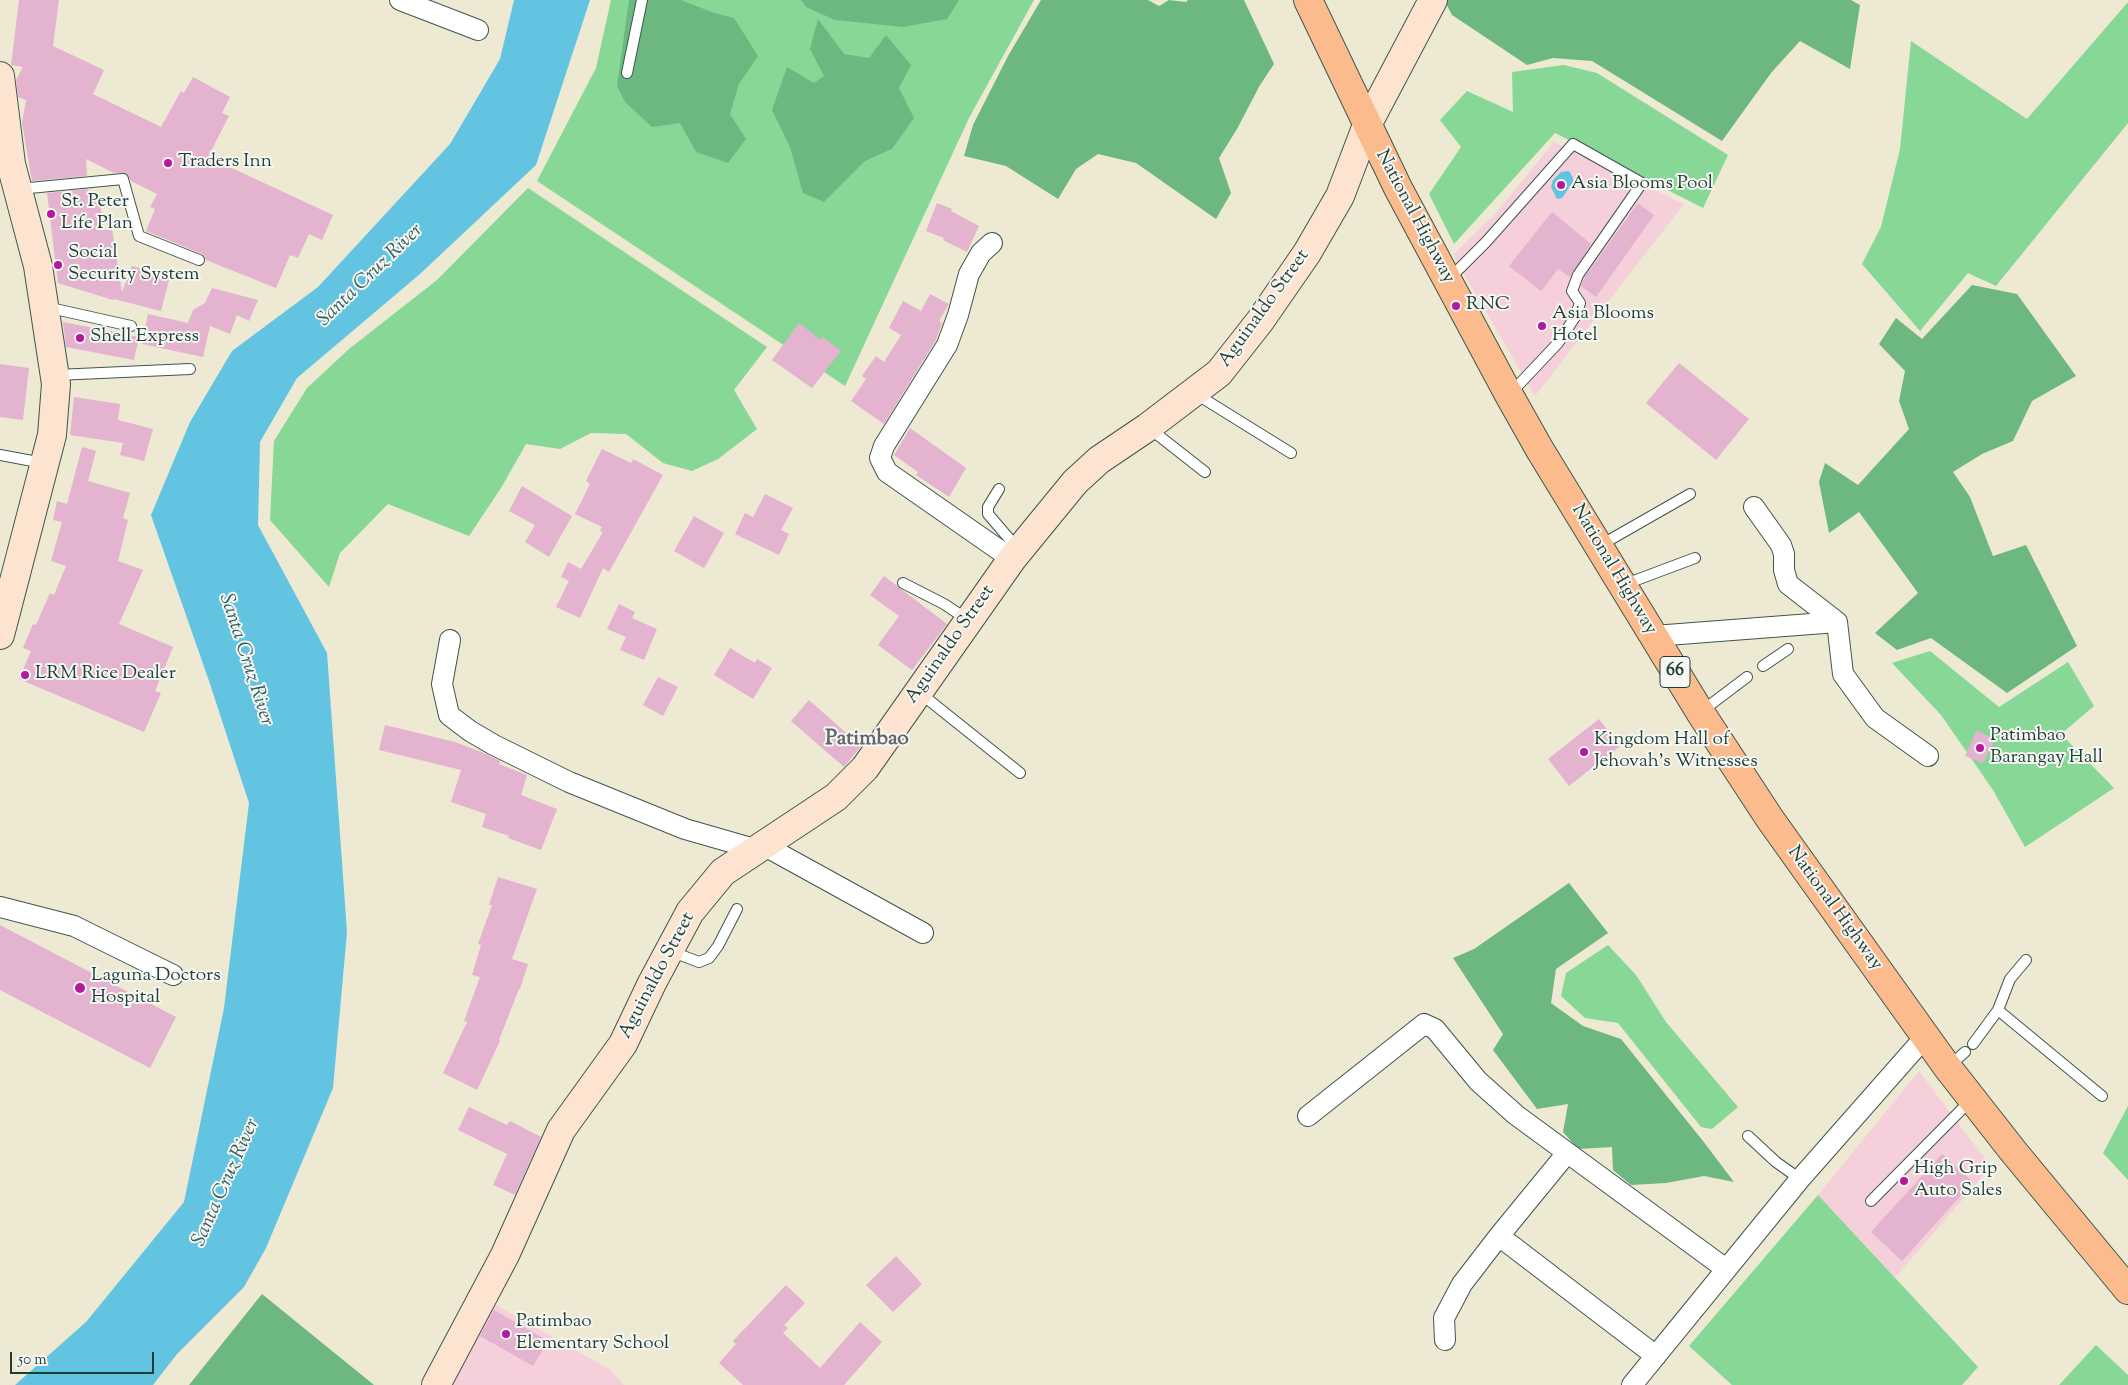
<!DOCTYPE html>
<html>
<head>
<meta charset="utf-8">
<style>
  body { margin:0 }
  #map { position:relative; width:2128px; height:1385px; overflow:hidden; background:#ede9d3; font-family:"Sorts Mill Goudy",serif }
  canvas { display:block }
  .scale { position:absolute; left:10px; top:1352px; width:144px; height:22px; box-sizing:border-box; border:2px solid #1f3d34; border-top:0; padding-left:6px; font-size:15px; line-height:18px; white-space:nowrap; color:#1f3d34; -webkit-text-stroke:4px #f6f6f2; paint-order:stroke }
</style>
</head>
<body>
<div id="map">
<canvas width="2128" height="1385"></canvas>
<div class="scale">50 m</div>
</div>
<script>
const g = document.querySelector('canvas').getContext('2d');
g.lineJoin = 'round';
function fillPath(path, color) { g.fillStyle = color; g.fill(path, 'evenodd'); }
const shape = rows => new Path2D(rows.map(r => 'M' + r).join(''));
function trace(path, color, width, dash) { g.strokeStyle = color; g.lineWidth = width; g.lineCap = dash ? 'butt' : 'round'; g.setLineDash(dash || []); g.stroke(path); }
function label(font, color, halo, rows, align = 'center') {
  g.font = font + ' "Sorts Mill Goudy",serif'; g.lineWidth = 4; g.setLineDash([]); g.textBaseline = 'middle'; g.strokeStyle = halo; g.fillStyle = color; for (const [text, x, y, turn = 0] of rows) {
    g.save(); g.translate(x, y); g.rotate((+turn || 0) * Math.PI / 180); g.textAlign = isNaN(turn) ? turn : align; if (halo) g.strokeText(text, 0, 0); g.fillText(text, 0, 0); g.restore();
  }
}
fillPath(shape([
  [1554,142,1684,204,1535,396,1453,255,1496,213],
  [1919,1071,1991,1167,1895,1277,1818,1195],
  [485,1299,609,1369,624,1385,438,1385]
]), '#f5cfd9');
fillPath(shape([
  [611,0,1034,0,969,118,845,386,537,181,596,68],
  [2128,2,2128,123,1996,286,1968,273,1920,331,1862,264,1881,227,1900,149,1911,41,2027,119],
  [1564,65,1597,73,1728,155,1703,208,1555,133,1454,244,1429,194,1461,147,1440,120,1467,91,1513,112,1512,72],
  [528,188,767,347,734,390,757,429,718,459,692,471,663,463,626,434,591,433,560,449,526,444,501,488,469,536,388,504,340,553,329,587,270,520,274,441,307,388,349,349,437,280],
  [1930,651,1999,707,2068,662,2094,706,2061,734,2114,788,2025,847,1993,790,1941,715,1892,663],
  [1608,945,1636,975,1666,1022,1738,1107,1712,1129,1701,1127,1618,1023,1585,1018,1561,996,1566,973],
  [2128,1106,2128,1180,2103,1153],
  [1818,1195,1978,1367,1962,1385,1732,1385,1689,1346],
  [2096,1345,2128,1375,2128,1385,2059,1385]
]), '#87d797');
fillPath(shape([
  [629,0,681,0,714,13,734,18,758,56,739,84,730,114,746,139,728,163,696,152,680,123,652,127,625,102,617,86],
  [801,0,959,0,947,19,903,27,835,20,806,7],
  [1041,0,1148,0,1159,6,1169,0,1186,2,1188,0,1244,0,1274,64,1260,85,1237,129,1219,158,1231,193,1216,219,1136,163,1098,154,1076,169,1058,199,1006,166,964,156,973,125,1008,56],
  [1445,0,1851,0,1860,5,1850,69,1800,41,1771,73,1722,141,1592,61,1553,58,1527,65,1452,15,1445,2],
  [818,19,844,54,869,58,886,35,911,65,899,88,914,118,892,149,865,161,824,202,803,193,790,147,772,110,787,67,814,83,824,76,810,49],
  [1972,285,2017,294,2076,376,2032,401,2013,441,1982,454,1953,472,1970,497,1993,556,2026,545,2077,646,2007,693,1931,638,1897,650,1875,633,1918,593,1859,512,1829,533,1819,482,1825,463,1858,485,1909,429,1899,401,1905,371,1879,344,1896,318,1922,339],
  [1569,883,1608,933,1556,969,1551,1003,1583,1026,1621,1039,1703,1141,1734,1182,1704,1176,1666,1183,1631,1185,1613,1170,1612,1147,1578,1149,1563,1132,1568,1104,1537,1109,1493,1050,1503,1034,1453,958,1474,949],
  [262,1294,374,1385,189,1385]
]), '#6db880');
fillPath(shape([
  [514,0,590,0,536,165,420,274,297,378,260,442,258,525,327,653,347,932,333,1088,266,1248,244,1287,177,1354,153,1385,15,1385,86,1322,184,1202,224,1008,249,803,209,681,151,515,190,422,232,351,318,287,450,144,500,59],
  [1569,171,1573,178,1573,182,1562,198,1557,199,1551,187,1553,180,1561,172]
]), '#63c4e1');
fillPath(shape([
  [19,0,59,0,53,46,104,70,93,94,161,127,181,91,184,93,193,77,230,97,222,113,229,116,208,157,333,215,322,240,309,234,298,258,290,255,276,288,206,260,202,254,146,231,155,209,150,207,157,194,131,181,126,173,114,173,86,159,87,176,32,181,22,123,26,100,18,97,16,80,23,67,11,65],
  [88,189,89,201,100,200,103,230,112,229,122,292,132,266,170,276,161,311,114,299,113,300,58,283,47,193],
  [937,203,952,209,951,211,979,226,967,252,943,240,944,238,926,231],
  [1638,203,1654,215,1596,297,1581,286,1584,278],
  [1552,212,1591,244,1570,277,1558,269,1541,291,1509,266],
  [212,288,258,300,249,321,237,315,230,334,210,326,203,357,142,344,148,314,188,323,193,310,205,303],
  [930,294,949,304,939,321,942,323,936,340,884,424,851,401,866,379,862,376,876,356,884,362,901,335,889,328,903,301,921,311],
  [63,322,139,337,134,360,66,347],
  [799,323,821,340,823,337,841,351,812,388,772,360],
  [1679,363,1749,419,1716,460,1646,403],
  [0,364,29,368,23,420,0,417],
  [74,397,120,404,118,420,153,429,144,461,120,455,123,443,70,435],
  [910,428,966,468,949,497,916,475,918,472,894,455],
  [82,447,96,451,88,481,130,493,123,518,128,520,118,561,143,570,119,624,173,647,155,691,161,693,144,732,19,679,31,651,23,648,33,624,36,625,50,593,54,595,66,566,51,561,62,522,53,520,57,501,67,504],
  [602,449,631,463,633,459,663,475,609,572,603,568,580,618,556,607,569,581,561,577,568,562,581,569,603,532,600,531,602,527,575,514,590,484,586,481],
  [522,486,572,516,549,557,525,542,535,525,509,511],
  [765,494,793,508,781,530,789,534,779,555,735,534,745,513,753,517],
  [694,516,724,533,704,568,674,551],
  [884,576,947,624,912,670,878,645,899,616,870,595],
  [619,604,635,612,632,618,657,629,644,660,620,650,626,637,607,629],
  [730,648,755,663,757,659,772,668,753,699,714,675],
  [658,677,678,687,663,716,643,705],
  [809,700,861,746,844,767,791,721],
  [1599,719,1620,746,1569,786,1548,759],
  [385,725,455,742,484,753,500,761,499,764,527,775,521,795,557,809,541,850,508,838,509,836,482,827,486,814,451,802,461,770,379,750],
  [1977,730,1995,740,1983,763,1965,756],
  [498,877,537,889,512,959,528,964,520,989,519,989,499,1040,500,1041,477,1090,443,1073,467,1022,464,1021,480,977,472,975,481,945,478,944,492,905,489,905],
  [0,925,176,1017,150,1068,0,990],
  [469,1107,507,1125,510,1121,541,1137,515,1195,493,1185,507,1154,458,1130],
  [1942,1154,1973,1182,1902,1261,1871,1232],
  [896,1256,922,1284,893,1312,866,1285],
  [786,1285,805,1303,784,1325,788,1328,783,1333,820,1368,860,1322,882,1342,844,1385,743,1385,719,1363,736,1344,733,1341],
  [494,1310,548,1341,533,1366,480,1336]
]), '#e4b3cf');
const lane = shape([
  [627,73,642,0],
  [19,189,123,179,139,236,199,260],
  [1449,279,1486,242,1573,144,1642,183,1578,275,1572,291,1580,303,1575,317,1558,343,1509,395],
  [46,307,131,326],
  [56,375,190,369],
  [1196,394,1291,453],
  [1149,428,1205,472],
  [0,455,43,463],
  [999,489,988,507,988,514,1018,549],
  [1599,546,1690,494],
  [903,583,944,604,968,620],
  [1623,585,1695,558],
  [1763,666,1788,649],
  [920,693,1020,773],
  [1702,711,1747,677],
  [670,951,699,962,709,958,718,946,737,909],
  [1998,1010,2102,1096],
  [1973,1044,1998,1010,2010,979,2026,960],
  [1948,1067,1965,1052],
  [1748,1136,1776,1162,1800,1179],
  [1871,1201,1972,1099]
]);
const street = shape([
  [400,0,478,30],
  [992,243,981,253,969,274,958,315,947,345,884,446,880,458,887,472,1012,559],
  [1754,507,1781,545,1784,554,1784,570,1788,584,1837,622,1843,674,1875,718,1928,756],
  [1654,636,1837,622],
  [450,640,442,684,449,715,470,731,494,745,569,782,685,829,758,850],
  [765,846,923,933],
  [0,907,74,926,173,975],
  [1308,1116,1424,1024,1435,1029,1478,1081,1516,1115,1726,1269],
  [1499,1236,1656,1356],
  [1445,1340,1444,1318,1462,1284,1499,1236,1567,1153],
  [1632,1385,1800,1179,1925,1037]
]);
const secondary = shape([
  [0,76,11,164,38,266,56,384,52,435,0,635],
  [436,1385,505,1255,561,1130,623,1044,652,983,690,912,723,872,836,797,865,768,1012,559,1075,482,1099,460,1148,427,1219,373,1260,321,1307,253,1340,196,1367,125,1433,0]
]);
const primary = shape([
  [1308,0,1398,188,1509,395,1540,450,1700,712,1770,819,1948,1068,2013,1151,2128,1290]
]);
trace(lane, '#3e574c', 12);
trace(street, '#3e574c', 22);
trace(secondary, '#3e574c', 30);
trace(primary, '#3e574c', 30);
trace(lane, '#fff', 10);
trace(street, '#fff', 20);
trace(secondary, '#fde4d1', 28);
trace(primary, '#fbbb8d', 28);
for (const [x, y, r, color] of [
  [168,163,5,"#b5179e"],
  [1561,185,5,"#b5179e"],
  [51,214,5,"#b5179e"],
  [58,265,5,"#b5179e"],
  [1456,306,5,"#b5179e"],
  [1542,326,5,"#b5179e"],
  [80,338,5,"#b5179e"],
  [25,675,5,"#b5179e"],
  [1980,748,5,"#b5179e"],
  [1584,752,5,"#b5179e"],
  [80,988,6,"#b5179e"],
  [1904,1181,5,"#b5179e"],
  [506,1334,5,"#b5179e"]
]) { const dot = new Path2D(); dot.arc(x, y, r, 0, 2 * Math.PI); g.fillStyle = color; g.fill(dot); trace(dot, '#f6f6f2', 2); }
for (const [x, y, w] of [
  [1675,672,30]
]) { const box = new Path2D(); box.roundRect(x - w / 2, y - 15.5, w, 31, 4); g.fillStyle = '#f6f6f2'; g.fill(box); trace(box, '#1f3d34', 1); }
label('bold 18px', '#1f3d34', null, [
  ["66",1675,672]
]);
label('19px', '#1f3d34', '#f6f6f2', [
  ["Traders Inn",178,163],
  ["Asia Blooms Pool",1571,185],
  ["St. Peter",61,203],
  ["Life Plan",61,225],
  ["Social",68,254],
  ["Security System",68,276],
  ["RNC",1466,306],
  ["Asia Blooms",1552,315],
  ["Hotel",1552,337],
  ["Shell Express",90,338],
  ["LRM Rice Dealer",35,675],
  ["Patimbao",1990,737],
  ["Barangay Hall",1990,759],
  ["Kingdom Hall of",1594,741],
  ["Jehovah's Witnesses",1594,763],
  ["Laguna Doctors",91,977],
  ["Hospital",91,999],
  ["High Grip",1914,1170],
  ["Auto Sales",1914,1192],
  ["Patimbao",516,1323],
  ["Elementary School",516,1345]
], 'left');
label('19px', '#1f3d34', '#f6f6f2', [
  ["National Highway",1414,217,62],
  ["Aguinaldo Street",1265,309,-54],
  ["National Highway",1613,570,59],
  ["Aguinaldo Street",951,645,-55],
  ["National Highway",1834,909,54],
  ["Aguinaldo Street",658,976,-62]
]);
label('italic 20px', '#305f5f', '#f6f6f2', [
  ["Santa Cruz River",371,276,-44],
  ["Santa Cruz River",245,660,72],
  ["Santa Cruz River",227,1183,-66]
]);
label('bold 21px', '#64666a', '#f6f6f2', [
  ["Patimbao",867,740]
]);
</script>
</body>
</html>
